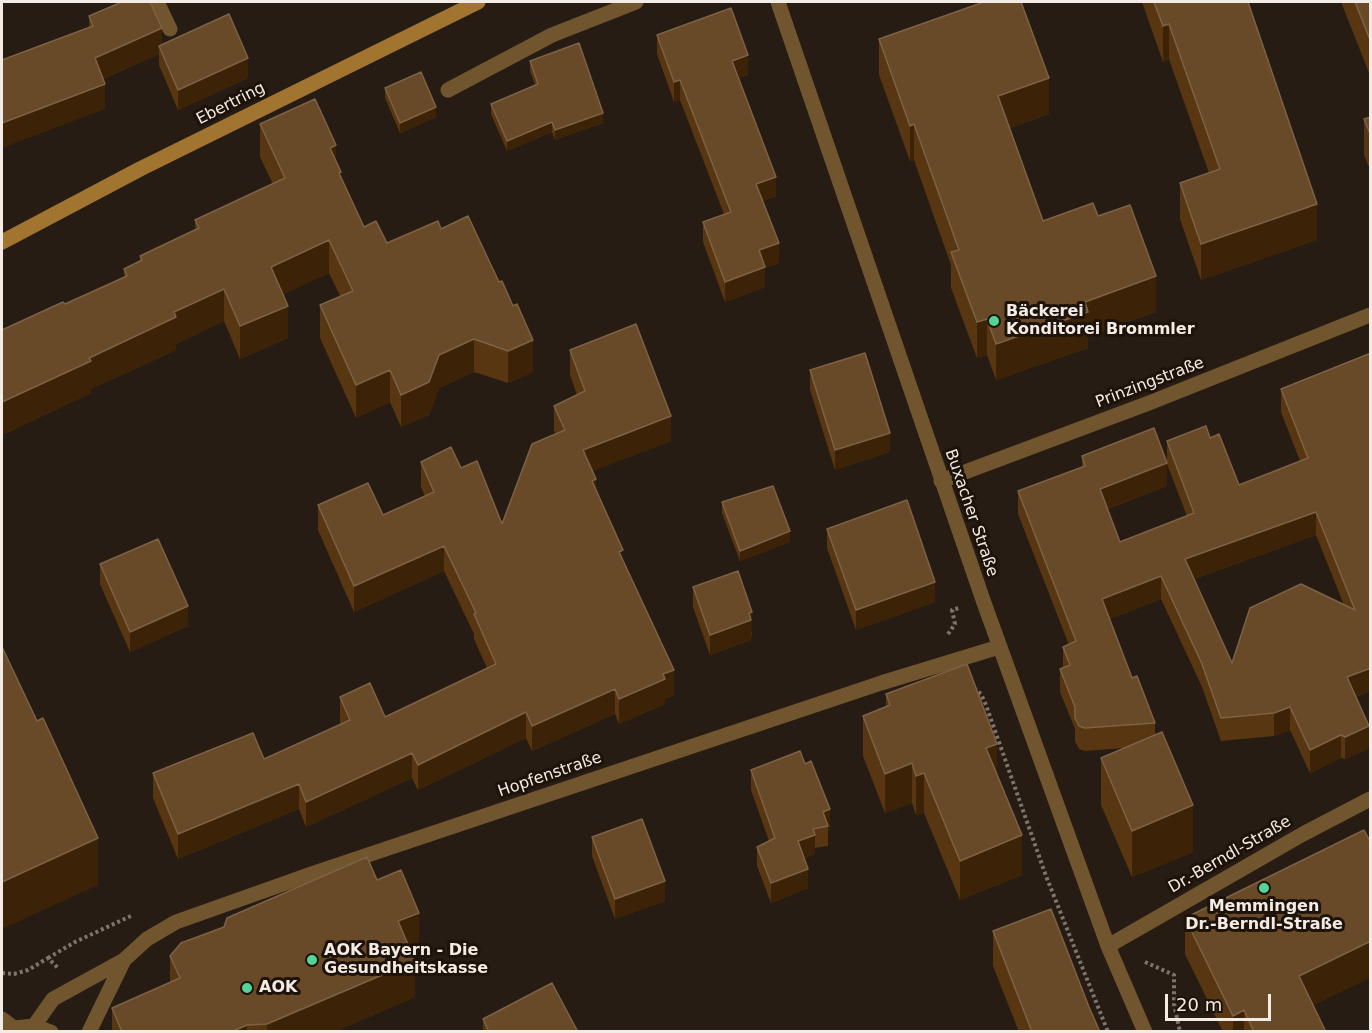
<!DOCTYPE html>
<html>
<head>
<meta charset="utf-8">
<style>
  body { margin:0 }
  #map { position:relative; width:1372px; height:1033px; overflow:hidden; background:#261c13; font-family:"DejaVu Sans",sans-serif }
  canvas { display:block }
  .frame { position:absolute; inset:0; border:3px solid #f3ebe5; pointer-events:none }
  .scale { position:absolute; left:1165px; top:994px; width:106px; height:27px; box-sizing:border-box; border:3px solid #f3ebe5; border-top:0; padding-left:8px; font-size:18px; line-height:21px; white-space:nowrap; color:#f3ebe5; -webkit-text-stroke:4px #1d130a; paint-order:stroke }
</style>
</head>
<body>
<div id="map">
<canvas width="1372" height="1033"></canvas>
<div class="frame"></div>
<div class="scale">20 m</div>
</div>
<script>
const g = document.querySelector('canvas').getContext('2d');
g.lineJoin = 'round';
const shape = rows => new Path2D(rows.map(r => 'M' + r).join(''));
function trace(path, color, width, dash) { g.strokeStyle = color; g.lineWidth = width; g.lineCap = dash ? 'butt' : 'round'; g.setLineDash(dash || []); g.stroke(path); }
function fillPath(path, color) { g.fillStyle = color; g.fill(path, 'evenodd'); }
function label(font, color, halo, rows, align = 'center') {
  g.font = font + ' "DejaVu Sans",sans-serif'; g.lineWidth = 6; g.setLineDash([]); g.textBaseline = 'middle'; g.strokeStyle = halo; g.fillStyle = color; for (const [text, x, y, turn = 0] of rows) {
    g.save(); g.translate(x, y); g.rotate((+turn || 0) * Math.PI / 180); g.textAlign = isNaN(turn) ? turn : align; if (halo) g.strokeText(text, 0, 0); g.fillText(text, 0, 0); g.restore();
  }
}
trace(shape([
  [948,634,955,624,952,610,959,608],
  [974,688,981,694,986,705,1046,876,1108,1032],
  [48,958,75,942,133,915],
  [1145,962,1174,975,1174,1004,1180,1032],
  [2,973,14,974,28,970,48,958,58,968]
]), '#7d746c', 4, [3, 3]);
trace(shape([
  [157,2,170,29]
]), '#71552e', 15);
trace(shape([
  [778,2,983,600,1108,946,1145,1032],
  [448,90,552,35,636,2],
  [941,481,1149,403,1370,315],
  [1108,946,1303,834,1370,799],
  [34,1026,53,999,124,960,147,939,176,922,314,873,881,683,999,647],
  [89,1032,124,960]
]), '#71552e', 15);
trace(shape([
  [2,1019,14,1028],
  [7,1032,14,1028,34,1026,51,1032]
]), '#71552e', 15);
trace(shape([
  [2,242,140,169,478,2]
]), '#a17430', 15);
fillPath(shape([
  [1142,2,1248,2,1317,240,1201,280,1180,219,1180,183,1209,173,1169,59,1163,62],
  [1341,2,1371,2,1371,78],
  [89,16,162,44,248,78,178,110,159,65,159,54,103,79,105,109,89,27],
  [657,35,748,75,739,78,776,196,763,201,779,263,765,268,765,287,725,302,703,242,703,222,724,214,680,100,674,102,657,54],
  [879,39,1049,114,1010,128,1043,221,1098,216,1156,312,1088,336,1088,348,996,380,987,355,977,358,951,288,951,265,914,160,910,161,879,75],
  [530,61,603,123,555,140,552,132,507,151,491,114,491,104,535,85,530,71],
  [385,88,436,117,400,133,385,98],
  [1371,117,1371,172,1364,155,1364,119],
  [260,124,336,160,341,178,364,227,387,243,441,229,533,372,508,383,474,372,439,388,429,415,401,427,390,402,356,418,320,338,320,305,340,296,329,273,283,294,288,338,240,359,224,321,176,344,176,350,91,389,91,393,2,435,2,330,65,304,124,277,124,269,140,261,140,256,195,230,195,220,273,184,260,157],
  [570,350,671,441,592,471,596,489,674,695,665,699,665,704,619,724,615,714,532,751,526,738,418,790,412,778,306,827,299,809,178,859,153,798,153,773,264,759,341,724,340,722,340,697,385,717,487,668,474,639,474,634,444,571,354,612,318,530,318,505,383,515,425,496,421,487,421,462,461,468,502,524,556,434,554,431,554,406,577,395,570,375],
  [1371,353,1371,691,1356,697,1369,748,1345,759,1341,758,1310,773,1290,730,1274,736,1221,741,1202,687,1161,599,1110,619,1132,678,1155,723,1155,735,1193,852,1132,877,1101,805,1101,758,1124,748,1085,751,1079,749,1075,741,1075,729,1060,692,1060,669,1063,668,1063,647,1069,645,1018,514,1018,491,1082,468,1082,456,1167,463,1167,441,1210,438,1239,485,1300,461,1281,412,1281,389],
  [1167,464,1187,516,1120,542,1107,509,1167,486],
  [1316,535,1344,605,1232,663,1194,579],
  [810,370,890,452,835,470,810,390],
  [722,502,790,542,740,561,722,513],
  [827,529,935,602,856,630,827,548],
  [100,564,188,626,130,652,100,584],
  [693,587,752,632,751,640,710,655,693,607],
  [886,694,997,773,1022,875,960,900,924,813,916,815,912,803,885,813,863,756,863,716,886,707],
  [800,751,830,829,828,830,828,846,815,848,815,854,805,858,808,888,771,903,757,866,757,847,769,841,751,790,751,770],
  [592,837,665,901,615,919,592,856],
  [1371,843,1371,977,1313,1005,1326,1032,1223,1032,1185,954,1185,918],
  [377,880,419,949,411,952,415,997,334,1032,112,1032,112,1008,170,982,170,956],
  [993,931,1089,1007,1100,1032,1019,1032,993,966],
  [483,1019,578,1032,483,1032]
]), '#573611');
fillPath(shape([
  [1169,24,1169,59,1163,62,1163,26],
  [162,28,162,53,159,46,159,54,95,82,95,58],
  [748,55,748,75,732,81,732,61],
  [248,58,248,78,178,110,178,90],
  [1049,78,1049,114,998,132,998,96],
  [680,80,680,100,674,102,674,82],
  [105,84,105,109,2,148,2,123],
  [436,107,436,117,400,133,400,123],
  [603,113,603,123,555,140,555,130],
  [552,122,552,132,507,151,507,141],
  [914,124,914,160,910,161,910,126],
  [336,145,336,177,330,148],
  [776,177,776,196,756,204,756,184],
  [1317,204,1317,240,1201,280,1201,244],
  [329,240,329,273,271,300,271,267],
  [779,243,779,263,765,268,765,287,725,302,725,282,759,250],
  [1156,276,1156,312,1088,336,1088,348,996,380,996,344,1085,302],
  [224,289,224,321,176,344,176,350,91,389,91,393,2,435,2,402,174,312],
  [288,306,288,338,240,359,240,326],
  [987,319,987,355,977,358,977,322],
  [474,339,474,372,439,388,429,415,401,427,401,395,439,355],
  [533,340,533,372,508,383,508,351],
  [390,370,390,402,356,418,356,385],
  [671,416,671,441,583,475,583,450],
  [890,433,890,452,835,470,835,450],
  [1167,463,1167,486,1100,511,1100,489],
  [596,479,596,504,592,481],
  [1316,512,1316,535,1185,582,1185,559],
  [790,531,790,542,740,561,740,551],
  [444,546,444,571,354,612,354,586],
  [1161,576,1161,599,1102,622,1102,599],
  [935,582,935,602,856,630,856,610],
  [188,606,188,626,130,652,130,632],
  [752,612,751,640,710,655,710,635],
  [1371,668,1371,691,1347,700,1347,677],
  [674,670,674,695,665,699,665,704,619,724,619,699,663,674],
  [615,689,615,714,532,751,532,726],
  [1290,707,1290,730,1274,736,1274,713],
  [526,712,526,738,418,790,418,765],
  [1369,726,1369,748,1345,759,1345,737],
  [1341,735,1341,758,1310,773,1310,750],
  [997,744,997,783,986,748],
  [412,753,412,778,306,827,306,802],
  [912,763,912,803,885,813,885,774],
  [924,773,924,813,916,815,916,776],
  [299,784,299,809,178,859,178,834],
  [1193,805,1193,852,1132,877,1132,831],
  [830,809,830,829,828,830,828,826,823,812],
  [815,835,815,854,798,861,798,841],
  [1022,835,1022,875,960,900,960,861],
  [98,838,98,885,2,929,2,882],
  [808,869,808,888,771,903,771,883],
  [665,881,665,901,615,919,615,899],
  [419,913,419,949,398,957,398,921],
  [1371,941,1371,977,1299,1012,1299,976],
  [415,961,415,997,334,1032,267,1032,267,1024],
  [1244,1010,1244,1032,1233,1032,1233,1016],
  [247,1025,247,1032,231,1032]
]), '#3c2308');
const building = shape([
  [122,2,150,2,162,28,95,58,105,84,2,123,2,60,93,26,89,16,122,2],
  [984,2,1021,2,1049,78,998,96,1043,221,1093,203,1098,216,1130,205,1156,276,1085,302,1088,312,996,344,987,319,977,322,951,252,959,250,914,124,910,126,879,39,984,2],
  [1154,2,1248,2,1317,204,1201,244,1180,183,1220,169,1169,24,1163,26,1154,2],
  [1355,2,1371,2,1371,42,1355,2],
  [731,8,748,55,732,61,776,177,756,184,779,243,759,250,765,267,725,282,703,222,731,212,680,80,674,82,657,35,731,8],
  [229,14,248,58,178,90,159,46,229,14],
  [579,43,603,113,555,130,552,122,507,141,491,104,538,84,530,61,579,43],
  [421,72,436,107,400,123,385,88,421,72],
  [315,99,336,145,330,148,341,172,339,173,364,227,376,221,387,243,438,221,441,229,468,216,499,282,502,281,513,306,517,304,533,340,508,351,474,339,439,355,429,382,401,395,390,370,356,385,320,305,353,291,329,240,271,267,288,306,240,326,224,289,174,312,176,317,89,358,91,361,2,402,2,330,63,302,65,304,127,276,124,269,142,260,140,256,199,228,195,220,285,178,260,124,315,99],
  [1371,117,1371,136,1364,119,1371,117],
  [636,324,671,416,583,450,596,479,592,481,623,550,619,552,674,670,663,674,665,679,619,699,615,689,532,726,526,712,418,765,412,753,306,802,299,784,178,834,153,773,253,733,264,759,350,720,340,697,370,683,385,717,496,664,474,614,476,613,444,546,354,586,318,505,368,483,383,515,434,492,421,462,451,447,461,468,477,461,502,524,532,444,565,430,554,406,585,391,570,350,636,324],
  [865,353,890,433,835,450,810,370,865,353],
  [1371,353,1371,668,1347,677,1369,726,1345,737,1341,735,1310,750,1290,707,1274,713,1221,718,1202,664,1161,576,1102,599,1132,678,1137,676,1155,723,1085,728,1079,726,1075,718,1075,707,1060,669,1070,665,1063,647,1076,641,1018,491,1085,466,1082,456,1154,428,1167,463,1100,489,1120,542,1194,513,1167,441,1206,426,1210,438,1219,434,1239,485,1308,458,1281,389,1371,353],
  [1316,512,1355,610,1301,584,1250,608,1232,663,1185,559,1316,512],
  [773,486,790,531,740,551,722,502,773,486],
  [907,500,935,582,856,610,827,529,907,500],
  [158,539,188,606,130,632,100,564,158,539],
  [738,571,752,612,749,613,751,620,710,635,693,587,738,571],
  [2,647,37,721,43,718,98,838,2,882,2,647],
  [967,664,997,744,986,748,1022,835,960,861,924,773,916,776,912,763,885,774,863,716,890,705,886,694,967,664],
  [1162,732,1193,805,1132,831,1101,758,1162,732],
  [800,751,805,764,811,761,830,809,823,812,828,826,813,829,815,835,798,841,808,869,771,883,757,847,775,838,751,770,800,751],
  [642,819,665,881,615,899,592,837,642,819],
  [1364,830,1371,843,1371,941,1299,976,1326,1032,1254,1032,1244,1010,1233,1016,1185,918,1364,830],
  [367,857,377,880,401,870,419,913,398,921,415,961,267,1024,247,1025,231,1032,122,1032,112,1008,180,978,170,956,181,943,224,927,227,918,367,857],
  [1051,909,1089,1007,1100,1032,1032,1032,993,931,1051,909],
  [552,983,578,1032,489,1032,483,1019,552,983]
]);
fillPath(building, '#684928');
trace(building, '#7d6245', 1.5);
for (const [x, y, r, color] of [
  [994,321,6,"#53d396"],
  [1264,888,6,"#53d396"],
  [312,960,6,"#53d396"],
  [247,988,6,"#53d396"]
]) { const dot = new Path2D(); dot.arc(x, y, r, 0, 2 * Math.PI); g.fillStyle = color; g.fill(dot); trace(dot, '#1d130a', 2); }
label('16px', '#f3ebe5', '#1d130a', [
  ["Ebertring",231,104,-27],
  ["Prinzingstraße",1150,383,-21],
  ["Buxacher Straße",971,513,71],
  ["Hopfenstraße",550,775,-19],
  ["Dr.-Berndl-Straße",1230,855,-30]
]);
label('bold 16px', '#f3ebe5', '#1d130a', [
  ["Bäckerei",1006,312],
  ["Konditorei Brommler",1006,330],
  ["Memmingen",1264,907,"center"],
  ["Dr.-Berndl-Straße",1264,925,"center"],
  ["AOK Bayern - Die",324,951],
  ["Gesundheitskasse",324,969],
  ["AOK",259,988]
], 'left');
</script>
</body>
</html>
